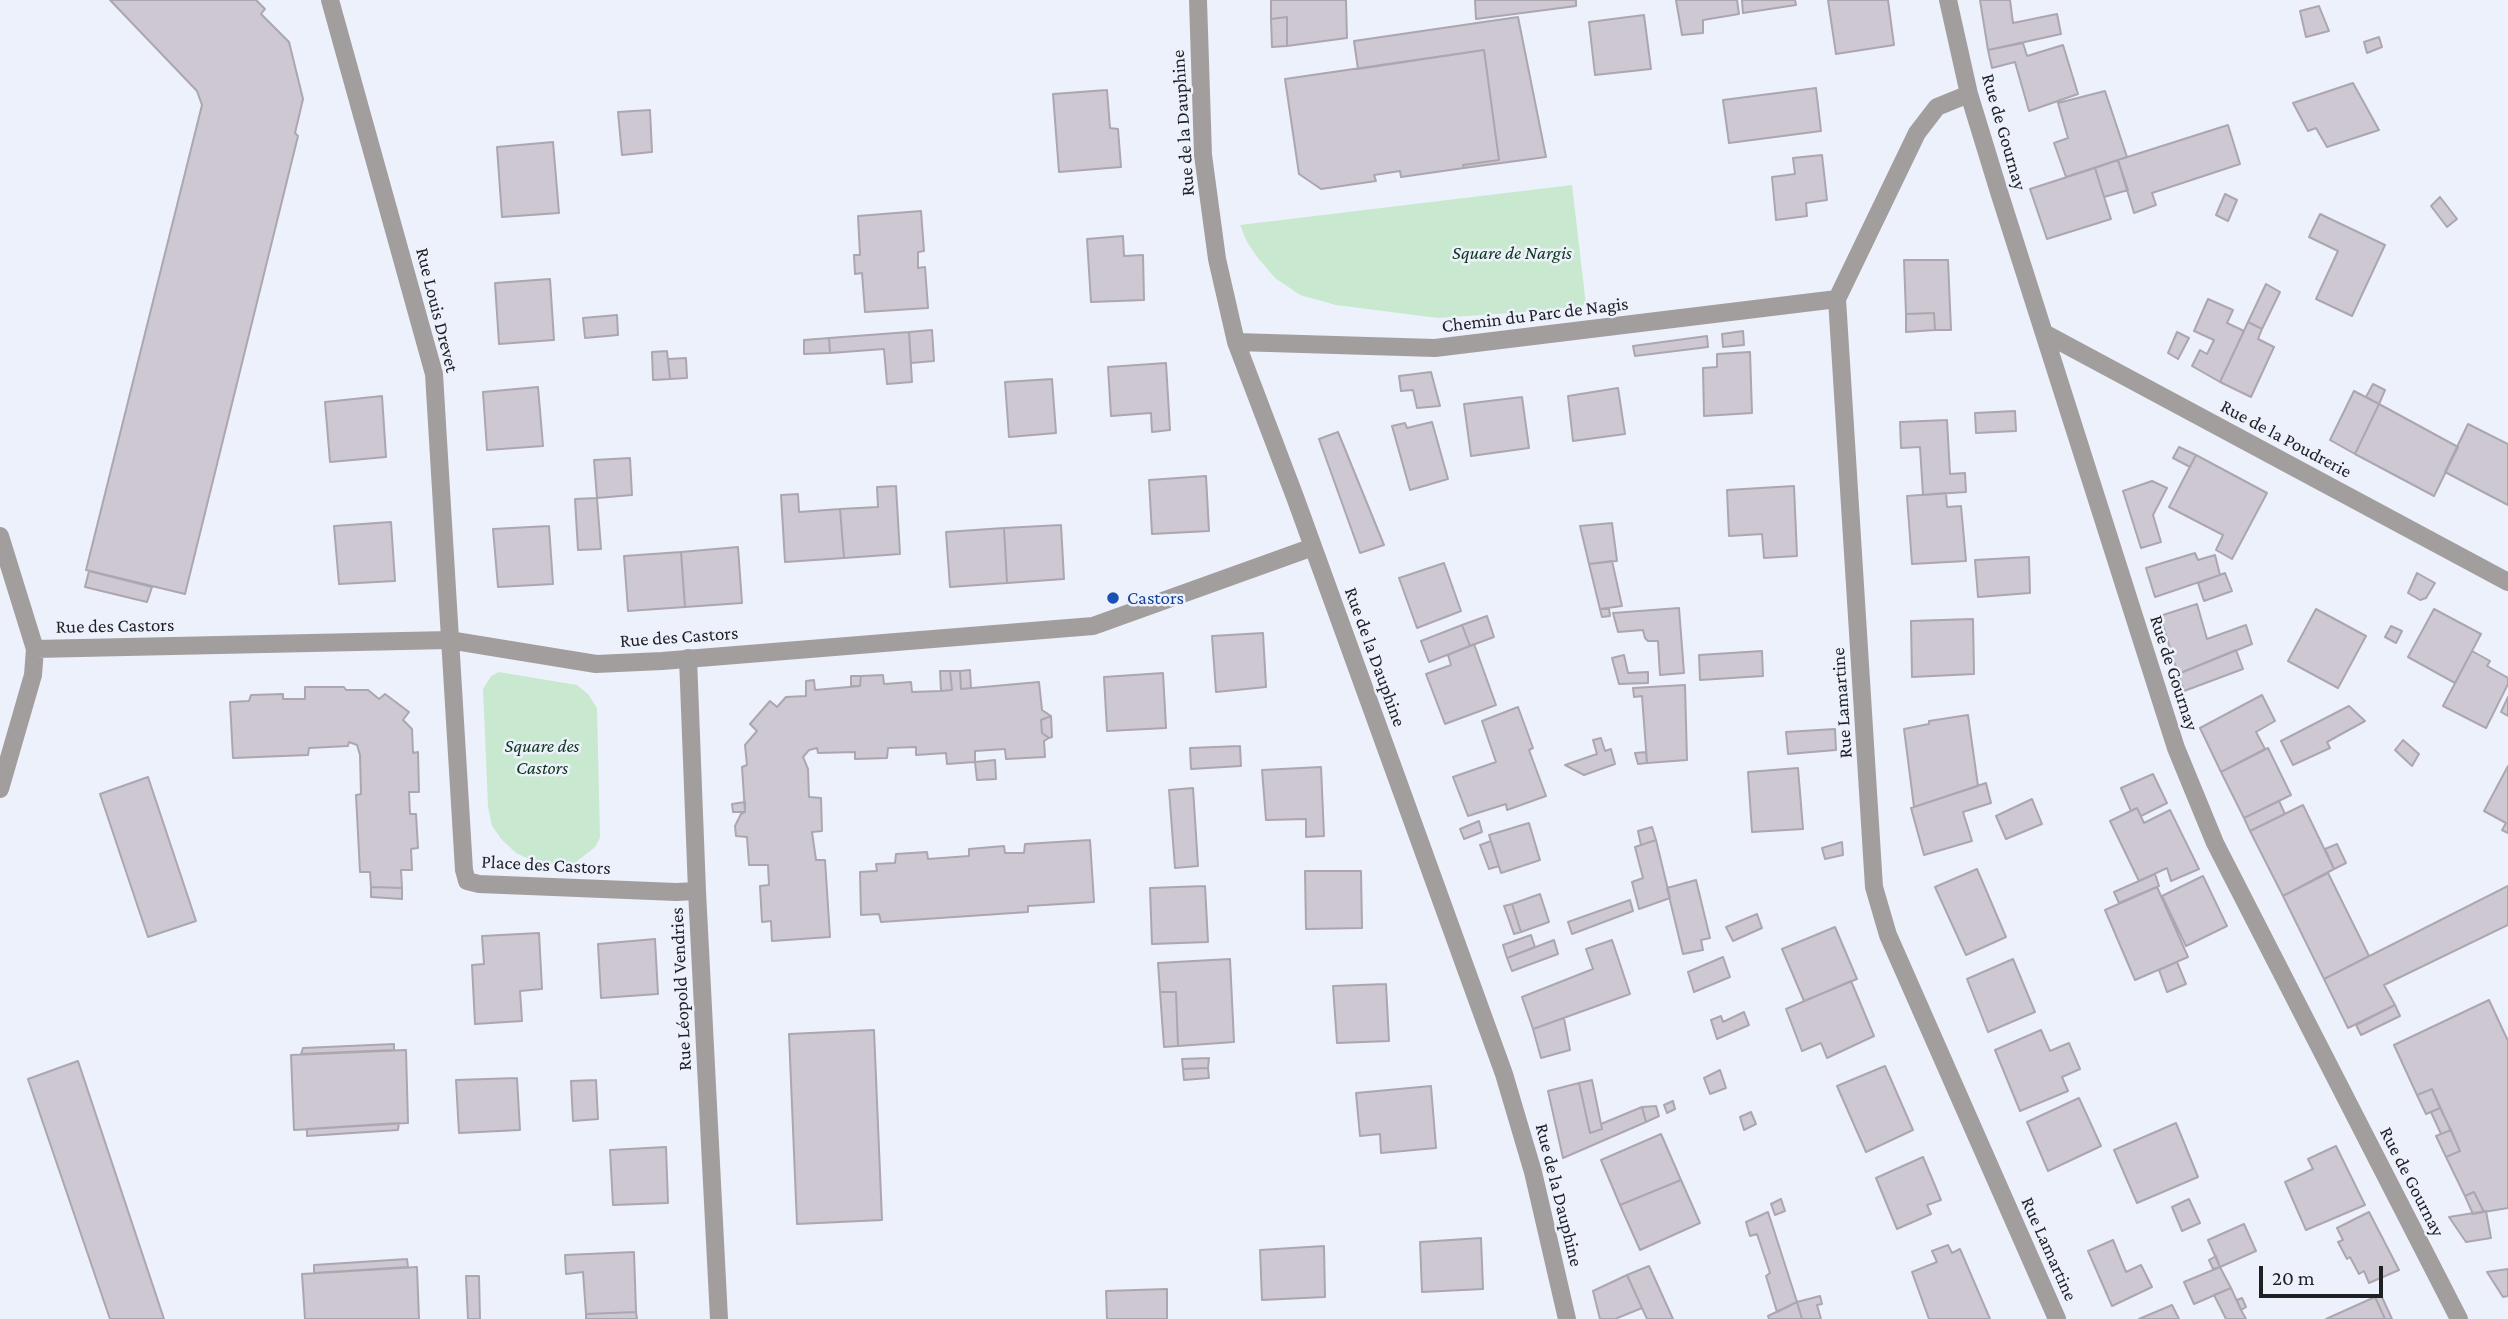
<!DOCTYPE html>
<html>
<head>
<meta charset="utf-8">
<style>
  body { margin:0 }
  #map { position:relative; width:2508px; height:1319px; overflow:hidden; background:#edf1fb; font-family:"Crimson Pro",serif }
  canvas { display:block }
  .scale { position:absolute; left:2259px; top:1266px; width:124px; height:32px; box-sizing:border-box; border:4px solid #1f2024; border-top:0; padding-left:9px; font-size:21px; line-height:24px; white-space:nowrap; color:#1f2024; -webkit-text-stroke:5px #edf1fb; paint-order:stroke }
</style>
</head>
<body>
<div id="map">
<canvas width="2508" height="1319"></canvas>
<div class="scale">20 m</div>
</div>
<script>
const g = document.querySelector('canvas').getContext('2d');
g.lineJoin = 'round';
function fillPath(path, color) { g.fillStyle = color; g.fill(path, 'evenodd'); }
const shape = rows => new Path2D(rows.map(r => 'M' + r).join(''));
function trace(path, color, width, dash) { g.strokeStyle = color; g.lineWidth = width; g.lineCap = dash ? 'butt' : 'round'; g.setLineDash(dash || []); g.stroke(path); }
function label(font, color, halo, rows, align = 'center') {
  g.font = font + ' "Crimson Pro",serif'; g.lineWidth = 5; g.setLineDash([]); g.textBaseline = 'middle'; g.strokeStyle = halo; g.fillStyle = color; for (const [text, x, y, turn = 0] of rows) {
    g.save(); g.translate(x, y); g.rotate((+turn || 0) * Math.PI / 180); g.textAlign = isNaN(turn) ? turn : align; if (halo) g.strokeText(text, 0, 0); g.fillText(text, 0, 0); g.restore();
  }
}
fillPath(shape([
  [1572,185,1586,305,1540,311,1438,318,1336,305,1300,295,1275,278,1258,258,1247,242,1240,225],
  [499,672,577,685,588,694,597,708,600,838,595,847,575,863,547,864,531,860,516,853,502,840,492,826,488,807,483,689,491,676]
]), '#c8e9cf');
const building = shape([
  [110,0,256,0,265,9,261,14,289,42,303,99,295,133,298,136,185,594,86,570,202,105,197,91,110,0],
  [1271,0,1346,0,1347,38,1287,46,1287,17,1271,19,1271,0],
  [1475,0,1576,0,1576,6,1476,19,1475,0],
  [1676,0,1737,0,1739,14,1703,20,1703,33,1682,35,1676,0],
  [1742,0,1795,0,1796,5,1743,13,1742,0],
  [1828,0,1888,0,1894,45,1836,54,1828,0],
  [1980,0,2010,0,2013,23,2057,14,2061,34,1988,50,1980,0],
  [2319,6,2329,31,2306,37,2300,11,2319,6],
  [1644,15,1651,69,1595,75,1589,22,1644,15],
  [1287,17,1287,46,1272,47,1271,19,1287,17],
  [1518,17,1546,157,1464,168,1463,165,1499,160,1484,50,1358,69,1354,41,1518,17],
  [2379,37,2382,47,2367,53,2364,42,2379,37],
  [2023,43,2027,56,2063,45,2078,94,2029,111,2015,62,1992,68,1988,50,2023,43],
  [1484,50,1499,160,1463,165,1464,168,1401,177,1400,171,1374,175,1376,181,1321,189,1299,174,1285,79,1484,50],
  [2353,83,2379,130,2327,147,2316,128,2308,131,2293,103,2353,83],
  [1816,88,1821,131,1729,143,1723,100,1816,88],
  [1107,90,1110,128,1118,129,1121,167,1059,172,1053,94,1107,90],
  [2105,91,2127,157,2066,177,2054,143,2068,138,2058,103,2105,91],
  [650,110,652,152,622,155,618,112,650,110],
  [2228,125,2240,164,2152,193,2156,205,2134,213,2118,160,2228,125],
  [553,142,559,213,502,217,497,147,553,142],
  [1822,155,1827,200,1806,203,1807,216,1776,220,1772,177,1795,174,1793,158,1822,155],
  [2118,160,2128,190,2104,197,2095,168,2118,160],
  [2095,168,2111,219,2047,239,2030,189,2095,168],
  [2225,194,2237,200,2228,221,2216,215,2225,194],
  [2440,197,2457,219,2447,227,2431,206,2440,197],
  [921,211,924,251,918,252,918,268,925,267,928,308,865,312,862,273,855,274,854,255,860,255,858,216,921,211],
  [2320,214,2385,245,2352,316,2316,299,2338,251,2309,237,2320,214],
  [1123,236,1124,256,1143,255,1144,300,1091,302,1087,239,1123,236],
  [1904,260,1948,260,1951,330,1935,330,1934,313,1906,314,1904,260],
  [550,279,554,340,499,344,495,283,550,279],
  [2266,284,2280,292,2262,329,2248,322,2266,284],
  [2208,299,2233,310,2227,323,2244,331,2220,382,2192,366,2200,350,2207,354,2214,340,2194,331,2208,299],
  [1934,313,1935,330,1906,332,1906,314,1934,313],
  [617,315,618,335,585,338,583,318,617,315],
  [2248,322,2262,329,2258,339,2274,347,2251,397,2220,382,2248,322],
  [932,330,934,361,911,363,909,332,932,330],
  [1743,331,1744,345,1723,347,1722,334,1743,331],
  [909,332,912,382,887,384,884,349,830,353,829,338,909,332],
  [2177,332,2189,338,2178,359,2168,353,2177,332],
  [1707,336,1708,347,1635,356,1633,346,1707,336],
  [829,338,830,353,804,354,804,340,829,338],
  [667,351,670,379,653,380,652,352,667,351],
  [1750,352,1752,413,1704,416,1703,368,1717,367,1717,354,1750,352],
  [686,358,687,378,670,379,668,359,686,358],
  [1166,363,1170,430,1152,432,1151,413,1111,416,1108,367,1166,363],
  [1431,372,1440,406,1417,408,1413,390,1401,391,1399,376,1431,372],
  [1052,379,1056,433,1009,437,1005,382,1052,379],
  [2373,384,2385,390,2379,404,2366,397,2373,384],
  [538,387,543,446,487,450,483,392,538,387],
  [1618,388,1625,434,1573,441,1568,396,1618,388],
  [2354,391,2379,404,2355,454,2330,440,2354,391],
  [382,396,386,457,330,462,325,402,382,396],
  [1522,397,1529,448,1471,456,1464,404,1522,397],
  [2379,404,2458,447,2434,496,2355,454,2379,404],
  [2015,411,2016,431,1976,433,1975,413,2015,411],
  [1947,420,1950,474,1965,473,1966,492,1923,495,1920,447,1901,448,1900,422,1947,420],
  [1432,422,1448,479,1410,490,1392,426,1405,423,1407,428,1432,422],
  [2468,424,2508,444,2508,505,2445,472,2468,424],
  [1338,432,1384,545,1360,553,1319,439,1338,432],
  [2179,447,2196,455,2190,467,2173,458,2179,447],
  [2196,455,2267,493,2232,559,2216,550,2223,535,2169,507,2196,455],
  [630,458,632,495,597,498,594,460,630,458],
  [1206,476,1209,531,1152,534,1149,480,1206,476],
  [2152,481,2167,488,2153,515,2161,542,2141,548,2123,491,2152,481],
  [896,486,900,554,844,558,840,509,878,507,877,487,896,486],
  [1794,486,1797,556,1764,558,1762,534,1729,536,1727,490,1794,486],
  [1946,493,1947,507,1961,506,1966,561,1912,564,1907,496,1946,493],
  [798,494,799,512,840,509,844,558,785,562,781,495,798,494],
  [597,498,601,549,578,550,575,499,597,498],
  [391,522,395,581,339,584,334,526,391,522],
  [1612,523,1617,561,1589,564,1580,526,1612,523],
  [1061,525,1064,579,1007,583,1004,528,1061,525],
  [549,526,553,584,498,587,493,529,549,526],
  [1004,528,1007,583,950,587,946,532,1004,528],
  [738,547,742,603,685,607,681,552,738,547],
  [681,552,685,607,628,611,624,556,681,552],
  [2195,553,2198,560,2215,555,2220,575,2155,597,2146,568,2195,553],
  [2029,557,2030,593,1978,597,1975,560,2029,557],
  [1612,561,1622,606,1600,609,1589,564,1612,561],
  [1444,563,1461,611,1417,628,1399,578,1444,563],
  [89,571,152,587,147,602,85,587,89,571],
  [2225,573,2232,591,2204,601,2198,583,2225,573],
  [2417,573,2435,583,2426,598,2420,600,2408,593,2417,573],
  [2197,604,2207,639,2246,625,2252,644,2178,674,2160,616,2197,604],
  [1679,608,1684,673,1660,675,1658,641,1648,641,1645,638,1643,630,1618,632,1613,613,1679,608],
  [1600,609,1609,609,1610,616,1602,617,1600,609],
  [2316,609,2366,636,2338,688,2288,661,2316,609],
  [2434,609,2481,634,2455,683,2408,657,2434,609],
  [1487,616,1494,637,1470,646,1462,625,1487,616],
  [1973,619,1974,674,1912,677,1911,621,1973,619],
  [1462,625,1470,646,1429,662,1421,641,1462,625],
  [2391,626,2402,631,2396,643,2385,637,2391,626],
  [1263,633,1266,687,1216,692,1212,636,1263,633],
  [1474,644,1496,705,1445,724,1426,674,1451,665,1448,655,1474,644],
  [2236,650,2243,669,2184,691,2178,674,2236,650],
  [1762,651,1763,676,1700,680,1699,655,1762,651],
  [2472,651,2490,661,2487,666,2508,678,2508,684,2486,728,2443,706,2472,651],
  [1624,655,1628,673,1648,672,1648,683,1619,684,1612,658,1624,655],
  [970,670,971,688,961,689,960,671,970,670],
  [940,671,950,671,952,690,941,691,940,671],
  [950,671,960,671,961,689,1039,682,1042,710,1051,716,1041,720,1042,733,1049,738,1044,741,1045,757,1006,759,1005,749,975,751,975,762,947,764,946,753,916,755,916,747,888,748,887,758,855,759,855,752,818,753,817,748,809,750,803,757,808,769,809,797,821,798,822,831,812,832,816,860,825,860,830,937,772,941,771,921,762,922,760,886,769,885,768,865,749,865,747,837,736,836,735,826,741,814,745,812,742,767,747,765,745,745,757,731,750,724,770,701,777,707,786,697,806,696,806,681,814,680,815,690,860,686,861,676,883,675,884,684,911,682,912,692,941,691,952,690,950,671],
  [1163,673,1166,728,1107,731,1104,677,1163,673],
  [851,676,861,676,860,686,851,686,851,676],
  [1685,685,1687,760,1647,763,1642,696,1634,697,1633,688,1685,685],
  [305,687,344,687,346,690,368,690,379,699,385,694,409,712,403,720,412,729,413,753,418,752,419,792,409,792,410,814,416,814,418,848,411,849,412,870,401,870,402,888,371,887,370,872,360,872,356,795,361,794,360,755,357,745,349,742,348,746,309,748,308,755,233,758,230,702,249,701,251,695,283,694,283,699,305,699,305,687],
  [2262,695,2275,721,2256,732,2265,749,2221,772,2200,728,2262,695],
  [2508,697,2508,716,2501,712,2508,697],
  [2349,706,2365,721,2327,742,2330,748,2293,765,2281,741,2349,706],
  [1518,707,1533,748,1529,750,1546,796,1507,810,1506,804,1468,816,1453,777,1496,762,1482,721,1518,707],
  [1968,715,1978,786,1914,807,1904,729,1929,724,1929,721,1968,715],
  [1051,716,1052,737,1049,738,1042,733,1041,720,1051,716],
  [1835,729,1836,750,1788,754,1786,732,1835,729],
  [1601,738,1605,751,1611,749,1615,764,1584,775,1565,765,1597,754,1593,740,1601,738],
  [2403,740,2419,754,2412,766,2395,750,2403,740],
  [1240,746,1241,766,1191,769,1190,748,1240,746],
  [2268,748,2291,795,2244,818,2221,772,2268,748],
  [1646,752,1647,763,1638,764,1635,753,1646,752],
  [995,760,996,779,977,780,975,762,995,760],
  [2508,766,2508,833,2502,830,2506,823,2484,811,2508,766],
  [1321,767,1324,836,1306,837,1306,819,1266,820,1262,770,1321,767],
  [1798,768,1803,829,1752,832,1748,772,1798,768],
  [2153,774,2167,803,2141,816,2137,808,2131,811,2121,788,2153,774],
  [148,777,196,921,148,937,100,794,148,777],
  [1986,783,1991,803,1963,812,1972,841,1924,855,1911,808,1986,783],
  [1193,788,1198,866,1175,868,1169,790,1193,788],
  [2032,799,2042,824,2006,839,1996,816,2032,799],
  [2279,801,2285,814,2250,831,2244,818,2279,801],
  [745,802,745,812,733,812,732,804,745,802],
  [2303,805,2334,869,2283,896,2250,831,2303,805],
  [2137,808,2144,823,2170,810,2199,869,2171,881,2167,868,2139,881,2110,821,2137,808],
  [1479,821,1482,832,1464,839,1460,829,1479,821],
  [1529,823,1540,860,1501,873,1489,835,1529,823],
  [1652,827,1656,840,1641,845,1638,831,1652,827],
  [1090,840,1094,902,1028,906,1028,912,881,922,879,914,861,915,860,872,877,871,876,864,895,863,896,854,927,852,928,859,969,856,969,849,1004,846,1005,853,1024,853,1025,844,1090,840],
  [1656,840,1670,898,1639,909,1632,882,1643,878,1635,847,1656,840],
  [1491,841,1499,866,1489,869,1480,845,1491,841],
  [1842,842,1843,855,1825,859,1822,848,1842,842],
  [2337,844,2346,863,2334,869,2325,849,2337,844],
  [1977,869,2006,937,1966,955,1935,887,1977,869],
  [1305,871,1361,871,1362,928,1306,929,1305,871],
  [2328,873,2369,956,2324,979,2283,896,2328,873],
  [2155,874,2159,886,2119,903,2114,892,2155,874],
  [2203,876,2227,926,2186,946,2162,896,2203,876],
  [1696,880,1710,938,1701,940,1703,950,1683,954,1667,888,1696,880],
  [1205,886,1208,942,1152,944,1150,888,1205,886],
  [2508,886,2508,925,2384,985,2395,1005,2348,1028,2324,979,2508,886],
  [371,887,402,888,402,899,371,897,371,887],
  [2157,887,2188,957,2135,980,2105,910,2157,887],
  [1540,894,1549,922,1521,932,1512,904,1540,894],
  [1630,900,1633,911,1572,934,1568,922,1630,900],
  [1512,904,1521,932,1514,934,1504,906,1512,904],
  [1757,914,1762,928,1733,941,1726,927,1757,914],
  [1835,927,1857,979,1804,1001,1782,949,1835,927],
  [539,933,542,989,520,991,522,1021,475,1024,472,965,484,964,482,936,539,933],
  [1531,935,1535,947,1507,958,1503,945,1531,935],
  [655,939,658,994,601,998,598,944,655,939],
  [1554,940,1558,954,1512,971,1507,958,1554,940],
  [1612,940,1630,994,1533,1029,1522,997,1593,969,1586,949,1612,940],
  [1723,957,1730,977,1694,992,1688,972,1723,957],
  [1230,959,1234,1042,1178,1046,1176,992,1160,992,1158,963,1230,959],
  [2013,959,2035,1012,1988,1032,1967,979,2013,959],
  [2177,962,2186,984,2167,992,2159,970,2177,962],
  [1851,981,1874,1036,1827,1058,1821,1043,1802,1051,1786,1009,1851,981],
  [1386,984,1389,1041,1337,1043,1333,986,1386,984],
  [1160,992,1176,992,1178,1046,1164,1047,1160,992],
  [2489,1000,2508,1041,2508,1208,2484,1212,2474,1192,2465,1196,2446,1157,2460,1151,2432,1089,2417,1095,2394,1045,2489,1000],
  [2395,1005,2400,1016,2361,1035,2356,1025,2395,1005],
  [1744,1012,1749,1025,1717,1039,1711,1020,1721,1016,1723,1022,1744,1012],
  [1564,1018,1570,1050,1541,1058,1533,1029,1564,1018],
  [874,1030,882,1220,797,1224,789,1034,874,1030],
  [2041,1030,2050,1051,2069,1043,2080,1069,2062,1077,2068,1091,2020,1111,1995,1050,2041,1030],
  [394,1044,394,1050,301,1054,303,1048,394,1044],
  [406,1050,408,1123,294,1130,291,1055,406,1050],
  [1209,1058,1208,1068,1183,1069,1182,1059,1209,1058],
  [78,1061,164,1319,110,1319,28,1079,78,1061],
  [1885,1066,1913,1130,1866,1152,1837,1086,1885,1066],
  [1208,1068,1209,1078,1184,1080,1183,1069,1208,1068],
  [1720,1070,1726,1088,1710,1094,1704,1078,1720,1070],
  [517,1078,520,1130,459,1133,456,1080,517,1078],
  [596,1080,598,1119,573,1121,571,1081,596,1080],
  [1592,1080,1602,1129,1590,1133,1579,1083,1592,1080],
  [1579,1083,1590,1133,1602,1129,1601,1124,1642,1107,1646,1122,1563,1158,1548,1091,1579,1083],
  [1431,1086,1436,1148,1381,1153,1380,1134,1360,1136,1356,1093,1431,1086],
  [2432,1089,2440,1108,2426,1114,2417,1095,2432,1089],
  [2079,1098,2101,1146,2048,1171,2027,1122,2079,1098],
  [1673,1101,1675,1109,1667,1113,1664,1105,1673,1101],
  [1656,1106,1659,1116,1646,1122,1642,1107,1656,1106],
  [2440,1108,2451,1130,2441,1134,2431,1112,2440,1108],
  [1751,1112,1756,1124,1744,1130,1740,1117,1751,1112],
  [399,1123,398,1130,307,1136,307,1129,399,1123],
  [2176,1123,2198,1177,2137,1203,2114,1150,2176,1123],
  [2451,1130,2460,1151,2446,1157,2436,1136,2451,1130],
  [1661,1134,1681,1180,1620,1205,1601,1160,1661,1134],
  [2336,1146,2365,1205,2306,1230,2285,1182,2313,1169,2308,1159,2336,1146],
  [666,1147,668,1203,613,1205,610,1150,666,1147],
  [1923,1157,1941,1200,1927,1205,1931,1214,1897,1229,1876,1178,1923,1157],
  [1681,1180,1700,1223,1640,1250,1620,1205,1681,1180],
  [2474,1192,2484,1212,2473,1214,2465,1196,2474,1192],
  [1781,1199,1785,1211,1775,1215,1771,1204,1781,1199],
  [2189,1199,2200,1223,2182,1231,2172,1207,2189,1199],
  [2486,1211,2491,1238,2466,1242,2449,1217,2486,1211],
  [1768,1212,1797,1302,1777,1312,1766,1276,1770,1273,1757,1234,1750,1236,1746,1222,1768,1212],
  [2369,1212,2399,1270,2369,1283,2364,1271,2359,1274,2350,1257,2347,1259,2338,1242,2343,1240,2337,1228,2369,1212],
  [2244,1224,2256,1251,2220,1267,2208,1240,2244,1224],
  [1481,1238,1483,1289,1422,1292,1420,1242,1481,1238],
  [2113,1240,2126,1272,2141,1265,2152,1287,2112,1306,2088,1251,2113,1240],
  [1948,1245,1952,1253,1960,1249,1990,1319,1929,1319,1912,1272,1937,1262,1932,1251,1948,1245],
  [1324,1246,1325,1297,1262,1300,1260,1250,1324,1246],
  [634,1252,636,1312,586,1314,583,1272,566,1274,565,1255,634,1252],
  [2216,1256,2220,1267,2213,1269,2209,1260,2216,1256],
  [407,1259,408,1267,314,1273,314,1265,407,1259],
  [1649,1266,1673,1319,1647,1319,1627,1275,1649,1266],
  [417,1267,419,1319,305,1319,302,1274,417,1267],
  [2220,1267,2231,1288,2194,1304,2184,1282,2220,1267],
  [2508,1269,2508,1296,2503,1297,2487,1272,2508,1269],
  [1627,1275,1642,1308,1615,1319,1600,1319,1593,1291,1627,1275],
  [466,1276,479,1276,480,1319,468,1319,466,1276],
  [2231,1288,2241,1310,2246,1319,2226,1319,2214,1295,2231,1288],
  [1167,1289,1167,1319,1107,1319,1106,1291,1167,1289],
  [2381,1295,2392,1319,2385,1319,2375,1297,2381,1295],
  [1820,1296,1822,1304,1817,1305,1821,1319,1802,1319,1797,1302,1820,1296],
  [2375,1297,2385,1319,2326,1319,2375,1297],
  [2242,1298,2246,1307,2241,1310,2237,1300,2242,1298],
  [1797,1302,1802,1319,1769,1319,1768,1316,1797,1302],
  [2172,1305,2179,1319,2139,1319,2172,1305],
  [636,1312,637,1319,586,1319,586,1314,636,1312]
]);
fillPath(building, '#cdc8d1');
trace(building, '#aba6af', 2);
trace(shape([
  [330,0,434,374,464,870,467,881,479,884,676,892,697,891],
  [1198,0,1203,155,1217,259,1236,342,1295,497,1504,1074,1533,1172,1567,1319],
  [1948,0,1969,94,1999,192,2176,748,2215,843,2459,1319],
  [1969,94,1937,107,1917,133,1837,299,1874,887,1888,935,2057,1319],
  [2044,333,2508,582],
  [1236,342,1435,348,1837,299],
  [0,536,35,649,33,675,0,789],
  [35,649,449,640,596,664,662,661,1093,626,1313,547],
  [688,658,697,891,719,1319]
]), '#a39e9e', 18);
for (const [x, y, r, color] of [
  [1113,598,7,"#1a4fb4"]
]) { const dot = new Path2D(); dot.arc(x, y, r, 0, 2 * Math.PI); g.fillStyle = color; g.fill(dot); trace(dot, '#edf1fb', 2.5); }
label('19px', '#1f2024', '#edf1fb', [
  ["Rue de la Dauphine",1183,123,-94],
  ["Rue de Gournay",2004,132,74],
  ["Rue Louis Drevet",437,310,76],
  ["Chemin du Parc de Nagis",1535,315,-7],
  ["Rue de la Poudrerie",2286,439,28],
  ["Rue des Castors",115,626,-1],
  ["Rue des Castors",679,637,-4],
  ["Rue de la Dauphine",1375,657,70],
  ["Rue de Gournay",2174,673,72],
  ["Rue Lamartine",1842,703,-94],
  ["Place des Castors",546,865,3],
  ["Rue Léopold Vendries",681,989,-93],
  ["Rue de Gournay",2412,1182,63],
  ["Rue de la Dauphine",1559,1195,76],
  ["Rue Lamartine",2049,1249,66]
]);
label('italic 19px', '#0a351a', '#edf1fb', [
  ["Square de Nargis",1512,253],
  ["Square des",542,746],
  ["Castors",542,768]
]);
label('19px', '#164399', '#edf1fb', [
  ["Castors",1127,598]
], 'left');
</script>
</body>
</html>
